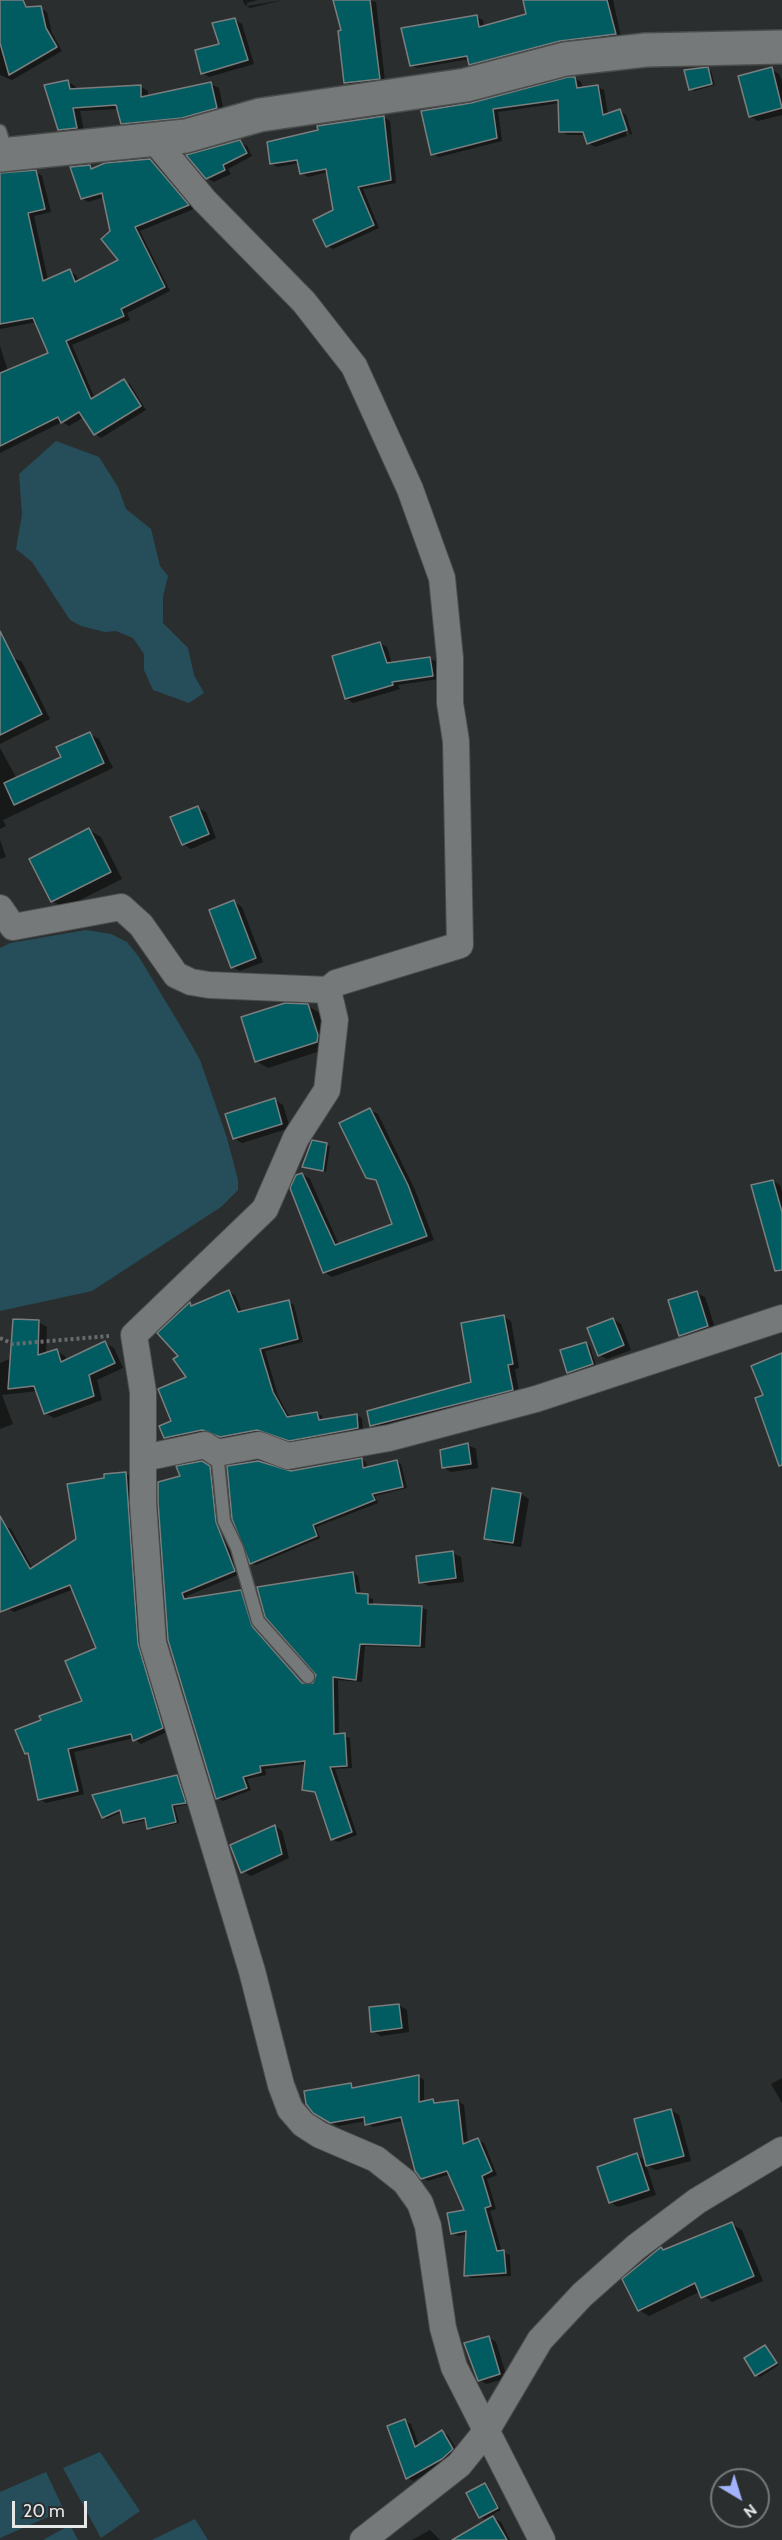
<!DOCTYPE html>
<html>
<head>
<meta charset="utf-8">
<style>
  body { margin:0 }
  #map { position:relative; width:782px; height:2540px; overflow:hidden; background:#2b2e2e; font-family:Cabin,sans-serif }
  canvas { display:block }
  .north { position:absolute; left:710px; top:2468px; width:60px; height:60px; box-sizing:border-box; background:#2b2e2e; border:2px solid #767878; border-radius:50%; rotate:142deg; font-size:16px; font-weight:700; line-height:24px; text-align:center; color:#e6e8e8 }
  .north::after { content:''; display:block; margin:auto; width:21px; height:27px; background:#a2b2fd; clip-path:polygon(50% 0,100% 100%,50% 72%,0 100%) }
  .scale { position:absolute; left:12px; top:2501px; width:75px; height:27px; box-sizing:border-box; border:3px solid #e6e8e8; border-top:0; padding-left:8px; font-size:18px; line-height:21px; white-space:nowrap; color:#e6e8e8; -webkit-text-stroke:4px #2b2e2e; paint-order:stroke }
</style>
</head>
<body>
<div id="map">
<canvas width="782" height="2540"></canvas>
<div class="north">N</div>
<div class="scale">20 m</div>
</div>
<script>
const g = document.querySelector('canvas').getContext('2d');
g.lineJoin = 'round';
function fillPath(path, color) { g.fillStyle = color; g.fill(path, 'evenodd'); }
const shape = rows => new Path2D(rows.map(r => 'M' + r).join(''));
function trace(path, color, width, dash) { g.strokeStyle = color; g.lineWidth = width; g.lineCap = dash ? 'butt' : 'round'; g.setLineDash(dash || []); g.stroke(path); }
fillPath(shape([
  [56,441,99,457,118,487,126,509,151,529,160,566,168,576,163,597,163,623,188,648,194,675,204,693,189,703,153,690,144,670,144,654,133,638,116,631,105,632,81,626,70,620,32,562,16,549,22,515,19,474],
  [86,930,111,934,127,942,139,957,190,1042,200,1060,227,1138,238,1180,238,1190,221,1207,92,1291,0,1311,0,948,10,943],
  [100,2452,140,2511,101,2538,63,2468],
  [46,2472,64,2510,0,2538,0,2492],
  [195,2519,208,2540,152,2540],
  [70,2525,78,2540,43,2540]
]), '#264e5a');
fillPath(shape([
  [243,0,258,0,247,3,247,6,283,0,250,8,244,4],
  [365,0,376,2,385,81,351,85,345,82,343,31],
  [525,0,613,0,621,37,476,67,470,64,470,59,417,68,411,65,477,17,483,20,484,27,527,15],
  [40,8,47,12,52,33,62,51,12,80,0,75,0,9],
  [235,20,242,24,254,64,209,77,202,73],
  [707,69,711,71,715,85,694,91,691,89],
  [771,69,779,74,782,80,782,115,758,121,750,116],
  [575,78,581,82,583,89,598,87,604,90,608,115,620,111,626,115,632,134,630,135,623,114,620,114,627,136,595,147,588,143,585,135,567,135,561,131,560,103,498,112,502,141,439,157,432,154,471,105],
  [68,82,75,86,76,90,140,86,148,91,148,97,211,84,219,88,224,112,191,121,130,127,122,123,118,109,80,111,84,132,68,134,60,129],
  [384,117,390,121,396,183,363,189,379,228,333,249,327,246,334,211,328,172,308,177,302,173,300,163,277,167,271,163],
  [240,142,247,146,252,156,228,169,231,174,214,182,207,178],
  [150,160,157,164,194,209,140,231,170,291,127,313,130,320,72,345,95,399,124,381,130,384,146,410,101,438,95,434,84,417,69,426,62,422,0,453,0,346,8,371,50,353,37,322,0,329,0,175,36,172,42,176,51,212,34,216,48,280,69,271,76,275,79,282,120,261,105,197,88,202,82,198,89,166,94,169],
  [380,643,387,647,392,664,429,658,437,662,439,679,398,685,400,689,353,703,346,698],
  [12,657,22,662,50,719,0,744,0,663],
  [90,734,99,739,113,768,3,820,6,826,0,829,0,748,17,779,63,758],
  [198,808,206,812,216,838,191,849,183,844],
  [89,830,101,837,122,879,64,908,52,901],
  [0,840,6,857,0,859],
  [234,902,242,907,263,962,240,971,232,967],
  [308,1006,320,1013,329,1048,268,1068,256,1061],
  [275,1100,283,1105,290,1128,242,1143,234,1138],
  [370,1110,378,1114,415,1190,434,1240,332,1277,324,1272,302,1174,310,1179,339,1245,394,1225,379,1182,367,1177],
  [313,1142,330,1146,326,1172,303,1167],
  [773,1181,780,1185,782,1191,782,1264],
  [229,1292,235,1295,242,1312,289,1302,294,1305,303,1342,265,1351,278,1396,290,1418,317,1413,322,1416,323,1421,356,1415,362,1418,363,1431,296,1443,263,1432,227,1439,209,1432,171,1440,166,1437,188,1377,180,1356,159,1333,191,1304,195,1306],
  [697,1293,705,1297,716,1331,688,1340,680,1335],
  [504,1317,511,1321,519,1368,515,1369,519,1393,379,1429,372,1425,473,1383],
  [613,1319,621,1324,631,1350,607,1359,599,1355],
  [38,1322,47,1327,46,1354,56,1351,65,1356,67,1361,105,1343,114,1348,123,1368,97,1380,102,1400,54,1418,45,1413,37,1391,2,1395,13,1424,0,1429,0,1363,12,1358],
  [586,1344,590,1346,596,1366,572,1374,569,1372],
  [468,1445,476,1449,478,1468,451,1472,443,1467],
  [362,1460,366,1462,367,1468,397,1461,401,1464,407,1488,375,1496,378,1503,316,1527,320,1538,256,1565,251,1563,290,1472],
  [202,1463,215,1471,221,1526,240,1574,187,1596,188,1600,240,1592,246,1595,257,1631,305,1685,314,1685,353,1573,358,1576,361,1595,373,1599,373,1605,421,1607,427,1610,425,1648,365,1646,362,1682,338,1680,339,1735,350,1738,352,1768,335,1769,357,1835,338,1842,332,1839,317,1793,303,1789,306,1764,265,1769,266,1775,247,1779,251,1790,223,1801,217,1798,169,1640,182,1477],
  [126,1474,132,1477,169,1731,141,1744,134,1738,74,1752,84,1794,46,1803,40,1799,29,1755,26,1753,84,1702,98,1649,74,1589,14,1612,8,1608,0,1595,0,1528,4,1525,11,1529,33,1569,78,1540],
  [493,1490,521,1494,529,1499,521,1547,494,1543,486,1538],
  [453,1553,461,1557,464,1582,429,1586,421,1582],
  [177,1776,181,1779,188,1804,175,1807,179,1823,152,1830,149,1828,147,1820,128,1824,124,1822,122,1812,106,1819,103,1816],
  [275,1826,282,1831,289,1858,251,1876,243,1871],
  [399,2005,407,2010,409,2032,381,2036,373,2031],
  [418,2076,424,2080,424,2102,458,2101,464,2105,468,2144,478,2140,484,2143,497,2175,487,2179,496,2209,490,2211,502,2252,510,2255,511,2276,471,2278,466,2275,467,2234,458,2236,452,2233,466,2211,451,2174,428,2181,422,2177,403,2121,373,2127,366,2121,338,2126,314,2111,351,2085,357,2088],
  [782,2078,782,2103,771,2084],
  [671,2110,679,2115,691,2161,656,2170,646,2165,656,2195,618,2207,610,2202,637,2155,647,2161],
  [732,2224,742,2230,763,2281,712,2302,699,2292,649,2316,639,2310,661,2249,665,2251],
  [488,2337,496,2342,507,2378,487,2384,479,2380],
  [765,2347,779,2365,760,2377,756,2375],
  [405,2421,411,2424,419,2446,442,2432,448,2435,458,2452,448,2462,413,2481,408,2478],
  [485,2485,501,2510,484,2519,480,2517],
  [493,2518,501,2522,510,2540,455,2540],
  [430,2530,440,2540,412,2540]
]), '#0007');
const building = shape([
  [0,0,23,0,26,7,41,6,46,28,57,47,9,75,0,43,0,0],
  [333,0,370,0,380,79,344,83,338,31,341,30,333,0],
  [523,0,607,0,616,34,560,41,469,65,467,56,410,66,401,28,477,15,479,27,526,14,523,0],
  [235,18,248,60,201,74,195,50,219,44,212,23,235,18],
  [708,67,712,84,689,90,684,70,708,67],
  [772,67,782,108,749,117,738,76,772,67],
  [568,77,575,77,577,88,598,85,603,115,620,109,627,130,587,144,583,132,559,132,558,100,493,109,497,138,431,155,421,111,471,103,568,77],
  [68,80,70,89,141,85,141,97,211,82,217,108,182,118,121,124,116,105,73,108,77,128,58,130,44,85,68,80],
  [384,116,391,180,358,187,374,225,326,247,313,220,333,210,326,169,300,174,297,160,270,164,267,142,318,130,317,126,384,116],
  [240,140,247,153,223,165,225,170,206,179,186,155,240,140],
  [150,159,189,205,135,227,165,287,121,309,124,316,66,341,91,399,124,379,141,406,94,435,79,412,61,423,58,417,0,446,0,373,48,353,33,318,0,324,0,173,36,170,45,209,28,213,43,281,70,269,75,282,118,260,101,239,110,231,102,193,81,199,70,167,90,165,91,169,105,163,150,159],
  [0,631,42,714,0,735,0,631],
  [380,642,387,663,430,657,433,676,392,682,393,685,345,699,332,656,380,642],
  [90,732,104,763,14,805,4,783,61,757,56,747,90,732],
  [198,806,209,834,182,845,170,817,198,806],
  [89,828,111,872,51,902,29,859,89,828],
  [234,900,256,958,231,968,209,910,234,900],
  [285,1003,308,1004,318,1035,317,1042,255,1062,241,1017,285,1003],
  [275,1098,282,1124,233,1139,225,1114,275,1098],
  [370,1108,408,1185,427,1236,323,1273,290,1188,296,1175,302,1173,335,1245,392,1224,376,1180,366,1178,339,1123,370,1108],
  [312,1140,327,1143,323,1171,302,1167,312,1140],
  [773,1180,782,1212,782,1270,775,1271,751,1185,773,1180],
  [229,1290,238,1312,289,1300,298,1339,260,1349,273,1392,287,1417,317,1412,319,1420,357,1414,358,1428,289,1441,257,1430,220,1437,202,1430,164,1438,159,1426,171,1421,158,1389,186,1377,173,1359,178,1356,157,1333,190,1302,191,1306,229,1290],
  [697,1291,708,1326,679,1336,668,1300,697,1291],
  [504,1315,513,1364,508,1365,513,1390,370,1426,367,1411,471,1382,461,1323,504,1315],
  [613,1318,624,1345,598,1356,587,1328,613,1318],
  [13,1319,39,1320,38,1355,57,1349,61,1362,105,1341,115,1363,89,1375,94,1396,44,1414,34,1386,8,1389,13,1319],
  [586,1342,593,1364,567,1373,560,1350,586,1342],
  [782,1353,782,1465,779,1466,755,1398,763,1395,751,1366,782,1353],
  [468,1443,471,1464,442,1468,440,1450,468,1443],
  [362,1458,363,1468,397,1460,403,1487,372,1494,375,1500,313,1525,317,1536,250,1564,232,1519,227,1466,258,1461,291,1471,362,1458],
  [202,1461,210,1466,216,1522,235,1571,182,1593,184,1599,241,1590,252,1626,302,1683,313,1683,316,1675,265,1617,257,1587,353,1572,356,1593,368,1594,368,1604,422,1606,420,1646,360,1644,356,1680,333,1677,334,1734,345,1733,347,1766,330,1767,352,1832,331,1840,315,1792,302,1790,305,1761,260,1766,261,1772,243,1777,247,1788,216,1799,168,1640,158,1502,158,1482,180,1476,176,1466,202,1461],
  [126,1472,138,1644,163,1728,133,1741,131,1734,68,1749,78,1791,38,1800,28,1753,25,1754,15,1730,41,1720,39,1716,82,1701,65,1661,96,1648,70,1585,0,1612,0,1516,30,1569,76,1539,67,1484,104,1478,104,1474,126,1472],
  [492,1488,521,1493,513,1543,484,1539,492,1488],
  [453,1551,456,1578,419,1583,416,1556,453,1551],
  [177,1775,186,1803,172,1805,176,1822,147,1829,145,1818,123,1823,120,1810,102,1818,92,1795,177,1775],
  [275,1825,282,1854,241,1873,230,1845,275,1825],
  [399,2004,402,2028,371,2032,369,2007,399,2004],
  [419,2075,419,2102,433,2099,434,2103,458,2100,463,2144,478,2138,492,2171,482,2176,491,2206,485,2208,497,2251,504,2250,506,2273,464,2276,466,2231,451,2234,447,2213,464,2210,447,2171,421,2179,415,2171,401,2117,365,2125,364,2117,330,2123,313,2113,306,2104,304,2091,351,2083,352,2088,419,2075],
  [671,2109,684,2156,646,2166,634,2119,671,2109],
  [637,2153,649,2190,609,2203,597,2167,637,2153],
  [732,2222,754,2276,701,2298,695,2283,638,2311,622,2279,661,2247,663,2250,732,2222],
  [489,2336,500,2374,478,2381,464,2343,489,2336],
  [765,2345,777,2363,755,2376,744,2358,765,2345],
  [405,2419,415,2447,442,2430,453,2449,442,2459,406,2479,387,2426,405,2419],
  [485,2483,498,2508,479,2518,466,2493,485,2483],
  [493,2516,507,2540,452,2540,493,2516]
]);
fillPath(building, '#005c61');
trace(building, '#7b7e7e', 1.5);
const lane = shape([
  [0,131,7,153],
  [217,1453,224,1521,237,1548,258,1621,308,1677]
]);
const street = shape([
  [155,141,204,200,304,302,354,366,410,489,442,578,450,658,450,703,456,741,460,945,336,983,328,990],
  [0,908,13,927,121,907,141,925,176,975,191,982,209,985,328,990,335,1020,327,1090,296,1138,265,1209,134,1335,143,1392,143,1503,153,1643,252,1971,281,2085,290,2109,303,2124,320,2135,376,2159,405,2182,420,2203,428,2226,443,2328,454,2367,542,2540],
  [144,1458,205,1445,217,1453,259,1445,288,1456,389,1438,536,1399,782,1318],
  [363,2540,459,2465,485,2433,540,2340,582,2295,636,2247,697,2201,782,2150]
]);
const secondary = shape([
  [0,155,186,136,260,115,466,85,565,59,646,50,782,47]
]);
trace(lane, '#4b4d4d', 15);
trace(street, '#4b4d4d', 28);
trace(secondary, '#4b4d4d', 36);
trace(shape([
  [0,1338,13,1344,109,1336]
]), '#696c6c', 4, [3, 3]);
trace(lane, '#767979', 12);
trace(street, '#767979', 26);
trace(secondary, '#767979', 33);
</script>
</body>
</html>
